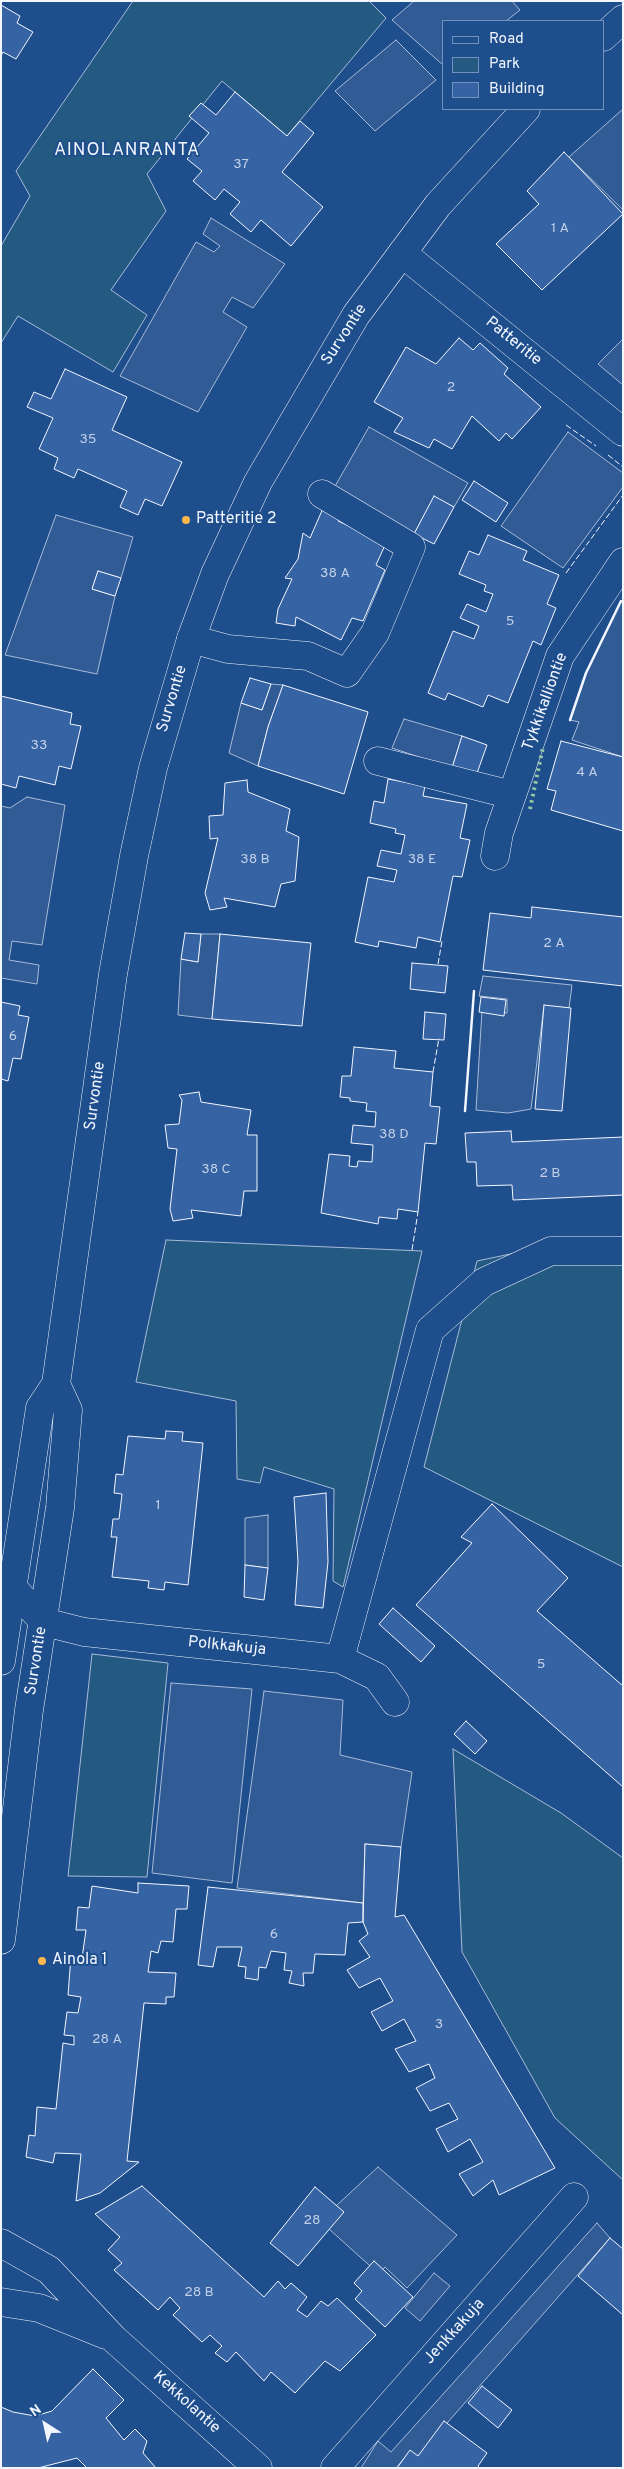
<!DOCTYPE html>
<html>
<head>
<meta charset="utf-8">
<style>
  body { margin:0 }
  #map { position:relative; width:624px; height:2469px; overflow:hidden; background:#1f4e8c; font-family:Overpass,sans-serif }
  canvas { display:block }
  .frame { position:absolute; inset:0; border:2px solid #f2f6ff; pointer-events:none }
  .legend { position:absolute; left:442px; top:20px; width:162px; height:90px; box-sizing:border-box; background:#1f4e8c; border:1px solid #7391ba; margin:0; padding:6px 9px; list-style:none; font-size:15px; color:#f2f6ff }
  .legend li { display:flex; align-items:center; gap:10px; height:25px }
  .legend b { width:25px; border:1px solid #7391ba }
  .north { position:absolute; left:20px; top:2399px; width:50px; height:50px; -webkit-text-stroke:4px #1f4e8c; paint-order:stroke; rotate:325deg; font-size:14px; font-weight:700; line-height:20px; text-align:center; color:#f2f6ff }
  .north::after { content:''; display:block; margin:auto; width:18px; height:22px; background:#f2f6ff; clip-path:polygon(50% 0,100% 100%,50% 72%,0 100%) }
</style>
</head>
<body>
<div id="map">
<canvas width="624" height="2469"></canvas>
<div class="frame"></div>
<ul class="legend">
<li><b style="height:6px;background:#1f4e8c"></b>Road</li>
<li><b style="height:14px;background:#245a82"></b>Park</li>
<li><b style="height:14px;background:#3563a3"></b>Building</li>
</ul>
<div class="north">N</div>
</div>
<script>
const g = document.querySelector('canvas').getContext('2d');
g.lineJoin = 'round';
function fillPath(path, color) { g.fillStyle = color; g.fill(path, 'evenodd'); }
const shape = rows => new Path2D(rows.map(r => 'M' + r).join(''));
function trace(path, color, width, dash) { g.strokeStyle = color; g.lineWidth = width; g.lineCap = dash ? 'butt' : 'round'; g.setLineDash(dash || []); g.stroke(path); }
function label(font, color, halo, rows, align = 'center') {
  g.font = font + ' Overpass,sans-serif'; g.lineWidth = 4; g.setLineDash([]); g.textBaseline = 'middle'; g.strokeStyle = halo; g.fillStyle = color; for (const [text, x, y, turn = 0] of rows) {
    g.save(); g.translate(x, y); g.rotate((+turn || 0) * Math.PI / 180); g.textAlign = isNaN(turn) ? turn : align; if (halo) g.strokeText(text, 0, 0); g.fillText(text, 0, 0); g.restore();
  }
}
const green = shape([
  [133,1,369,1,386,18,287,136,222,81,147,174,166,211,111,290,147,315,113,372,18,316,1,343,1,246,30,196,16,171,133,1],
  [166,1240,422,1251,343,1587,333,1581,334,1489,264,1467,260,1483,237,1479,236,1401,136,1382,166,1240],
  [623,1242,623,1567,424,1467,477,1261,539,1248,623,1242],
  [92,1654,168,1663,147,1877,68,1876,92,1654],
  [453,1749,561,1813,623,1858,623,2180,555,2118,462,1952,453,1749]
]);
fillPath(green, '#245a82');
trace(green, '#a8bbd7', 1);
const parking = shape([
  [414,1,512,1,520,10,506,21,443,21,443,65,392,20,414,1],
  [396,40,436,80,375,131,335,91,396,40],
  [623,109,623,210,569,157,623,109],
  [211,218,285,264,253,308,232,297,223,312,247,327,198,412,120,376,196,242,214,252,220,246,203,234,211,218],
  [623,339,623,385,598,364,623,339],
  [369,427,468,483,454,507,434,497,414,534,334,488,369,427],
  [568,432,623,473,623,487,563,568,501,526,568,432],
  [56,515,133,537,121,578,98,571,92,589,115,596,97,674,5,655,56,515],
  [621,601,623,602,623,757,572,740,579,722,570,720,586,673,621,601],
  [271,684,283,685,268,727,258,766,229,753,241,703,262,710,271,684],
  [404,719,462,736,452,768,392,748,404,719],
  [27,797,65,805,42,945,12,941,9,960,39,965,37,984,1,978,1,806,10,808,27,797],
  [201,934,220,934,212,1019,178,1015,181,959,198,962,201,934],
  [483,976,572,985,569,1008,544,1006,531,1109,508,1113,476,1110,482,1010,507,1013,507,999,479,996,483,976],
  [268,1515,268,1568,245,1565,245,1518,268,1515],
  [171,1683,252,1689,232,1883,152,1873,171,1683],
  [264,1691,343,1700,340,1755,412,1772,401,1847,365,1844,363,1903,237,1888,264,1691],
  [378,2167,457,2235,407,2288,385,2267,379,2274,329,2229,336,2206,378,2167],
  [597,2223,610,2238,418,2456,410,2451,396,2468,361,2468,378,2441,391,2452,597,2223],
  [434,2273,450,2286,420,2321,405,2308,434,2273]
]);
fillPath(parking, '#305b95');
trace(parking, '#a8bbd7', 1);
const building = shape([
  [1,5,20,16,17,23,33,32,16,59,3,52,1,56,1,5],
  [235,92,287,136,300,121,314,133,282,172,323,207,291,246,261,220,251,232,230,214,240,202,224,189,215,200,193,181,202,171,187,159,209,133,189,116,201,103,216,115,235,92],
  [564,152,623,214,542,290,496,244,539,204,527,191,564,152],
  [459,338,473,350,480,343,508,368,504,374,541,407,512,439,506,433,499,441,472,416,452,449,434,439,429,448,394,432,403,418,374,402,406,347,436,364,459,338],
  [65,369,127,397,112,430,182,462,162,506,145,499,138,515,120,507,127,491,78,469,74,478,54,469,58,458,39,449,53,418,27,407,34,392,51,399,65,369],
  [474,481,508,503,496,522,462,500,474,481],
  [434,496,454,507,434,544,414,534,434,496],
  [324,506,345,511,338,521,386,543,376,565,385,570,363,621,352,618,341,640,296,617,295,626,276,623,278,609,292,579,285,578,298,559,303,533,310,538,324,506],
  [488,535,527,551,523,560,559,575,547,604,556,608,541,645,533,641,508,703,488,695,483,707,448,693,445,700,428,693,453,631,474,639,479,626,460,618,467,604,486,612,493,594,484,591,486,585,459,574,469,551,479,555,488,535],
  [98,571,121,578,115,596,92,589,98,571],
  [250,678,271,684,262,710,241,703,250,678],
  [283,685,368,712,344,794,258,766,268,727,283,685],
  [1,696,72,713,70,724,81,726,71,769,59,766,55,785,19,776,16,788,1,784,1,696],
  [462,736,487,745,476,776,452,768,462,736],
  [561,741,623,757,623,831,551,810,556,791,547,789,561,741],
  [388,779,425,786,423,796,467,804,460,838,470,840,462,877,453,876,440,942,418,937,416,948,379,941,378,947,355,942,368,877,394,882,397,870,377,866,381,850,401,854,405,835,395,833,396,829,370,823,374,801,384,803,388,779],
  [247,780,248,792,290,809,286,831,299,837,295,881,281,884,275,907,224,898,227,907,210,910,205,893,218,838,210,839,209,816,223,815,225,783,247,780],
  [532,907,623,917,623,986,483,970,490,913,531,918,532,907],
  [185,933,201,934,198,962,181,959,185,933],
  [220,934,311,943,302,1026,212,1019,220,934],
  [412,963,448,966,445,993,410,989,412,963],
  [481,997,506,1000,504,1016,479,1012,481,997],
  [1,1002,20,1006,18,1015,29,1017,21,1059,13,1058,8,1081,1,1079,1,1002],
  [544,1005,571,1008,562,1111,535,1109,544,1005],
  [425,1012,446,1014,444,1040,423,1039,425,1012],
  [354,1047,396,1051,394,1068,433,1072,430,1106,440,1107,436,1144,425,1143,418,1212,398,1209,397,1219,379,1217,378,1224,321,1213,329,1154,350,1156,349,1166,357,1167,358,1161,372,1162,373,1145,351,1143,353,1125,375,1127,376,1112,366,1111,367,1103,350,1101,350,1098,340,1097,342,1076,351,1076,354,1047],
  [199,1092,201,1102,251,1110,247,1135,257,1135,257,1191,244,1191,241,1216,191,1210,193,1218,173,1221,170,1209,177,1149,168,1148,165,1125,179,1124,182,1100,179,1095,199,1092],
  [511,1131,512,1142,623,1137,623,1195,513,1200,512,1185,477,1186,476,1162,467,1162,465,1133,511,1131],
  [166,1431,183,1432,182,1441,203,1443,188,1585,165,1582,164,1590,148,1588,149,1581,112,1577,117,1537,111,1537,113,1519,119,1519,122,1494,114,1493,116,1474,123,1475,128,1436,165,1439,166,1431],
  [326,1493,328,1562,323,1608,295,1605,298,1562,294,1497,326,1493],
  [492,1504,568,1578,537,1611,623,1686,623,1787,416,1605,472,1543,461,1537,492,1504],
  [245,1565,268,1568,264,1600,244,1597,245,1565],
  [393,1608,435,1646,421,1662,379,1624,393,1608],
  [466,1721,487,1741,475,1754,454,1734,466,1721],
  [365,1844,401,1847,395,1917,404,1915,555,2168,499,2195,493,2180,473,2196,459,2174,483,2162,470,2139,448,2152,436,2129,458,2119,449,2103,430,2111,416,2088,435,2078,429,2064,409,2072,395,2049,416,2041,404,2019,382,2031,371,2012,393,2001,380,1978,359,1988,347,1970,370,1957,359,1941,368,1934,363,1922,365,1844],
  [138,1883,189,1886,187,1909,176,1909,173,1942,161,1941,158,1953,151,1951,148,1972,176,1973,174,1997,166,1997,166,2004,144,2003,127,2161,139,2162,100,2193,76,2201,81,2154,55,2153,53,2163,26,2157,29,2135,35,2136,37,2107,56,2109,63,2043,74,2045,74,2036,64,2035,67,2012,78,2013,81,1997,68,1995,71,1956,82,1958,86,1930,76,1930,78,1907,89,1908,92,1886,138,1893,138,1883],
  [208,1887,363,1903,363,1922,348,1923,345,1955,315,1954,313,1973,303,1973,304,1986,289,1983,292,1971,284,1970,286,1953,271,1951,266,1968,259,1967,258,1980,245,1978,246,1967,238,1966,242,1947,217,1947,213,1967,198,1965,208,1887],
  [142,2186,264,2297,278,2281,285,2289,291,2283,307,2297,297,2310,307,2317,321,2301,328,2306,337,2298,376,2335,340,2371,325,2361,295,2393,271,2372,264,2381,236,2352,227,2362,215,2353,222,2346,210,2335,202,2342,173,2315,180,2308,170,2297,158,2310,114,2270,122,2263,108,2250,120,2237,95,2214,142,2186],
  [315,2187,344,2212,298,2266,270,2243,315,2187],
  [610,2238,623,2249,623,2315,578,2276,610,2238],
  [374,2261,413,2297,385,2327,355,2299,362,2291,354,2283,374,2261],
  [93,2369,124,2400,106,2418,124,2440,135,2429,147,2441,143,2453,156,2468,87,2468,77,2458,38,2468,1,2468,1,2407,13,2412,35,2416,52,2411,93,2369],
  [482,2386,512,2410,498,2428,468,2403,482,2386],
  [444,2421,487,2453,478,2466,480,2468,397,2468,410,2450,418,2456,444,2421]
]);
fillPath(building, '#3563a3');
trace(building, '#f2f6ff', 1);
const minor = shape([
  [402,253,623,432],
  [191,639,228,649,308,656,347,673,375,633,411,547,322,494],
  [378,761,512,795],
  [495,856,499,833,560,656,623,562],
  [1,1585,13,1588,44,1622],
  [44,1622,84,1632,340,1659,377,1677,395,1702],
  [340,1659,430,1330,484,1282,551,1251,623,1251],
  [1,2243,49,2270,114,2339,258,2468],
  [1,2302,39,2308,106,2335],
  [335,2468,574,2197]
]);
const major = shape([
  [603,37,623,19],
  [1,1661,40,1408,56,1384,113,974,134,856,153,768,191,639,215,574,258,482,356,315,438,205,526,109],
  [1,1940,29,1710,60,1508,68,1410,56,1384]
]);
trace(minor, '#f2f6ff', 29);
trace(major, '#f2f6ff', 29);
trace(minor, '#1f4e8c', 28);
trace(major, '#1f4e8c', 28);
trace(shape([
  [530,809,543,747]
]), '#97c8a6', 4, [2.5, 4]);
trace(shape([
  [566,425,596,446],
  [608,455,623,467],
  [566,573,623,495],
  [438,964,442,941],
  [433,1072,439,1038],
  [412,1250,418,1212]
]), '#f2f6ff', 1, [6, 2.5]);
trace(shape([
  [570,720,586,673,621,601],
  [465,1111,474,991]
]), '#f2f6ff', 2.5);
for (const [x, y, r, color] of [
  [186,520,5,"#ffb74d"],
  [42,1961,5,"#ffb74d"]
]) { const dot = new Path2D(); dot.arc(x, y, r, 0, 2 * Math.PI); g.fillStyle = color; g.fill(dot); trace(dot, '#1f4e8c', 2); }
label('14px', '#c3d1e8', null, [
  ["37",241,165],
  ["1 A",560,229],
  ["2",451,388],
  ["35",88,440],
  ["38 A",335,574],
  ["5",510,622],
  ["33",39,746],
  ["4 A",587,773],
  ["38 B",255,860],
  ["38 E",422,860],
  ["2 A",554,944],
  ["6",13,1037],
  ["38 D",394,1135],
  ["38 C",216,1170],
  ["2 B",550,1174],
  ["1",158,1506],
  ["5",541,1665],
  ["6",274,1935],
  ["3",439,2025],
  ["28 A",107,2040],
  ["28",312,2221],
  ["28 B",199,2293]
]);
label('16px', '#f2f6ff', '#1f4e8c', [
  ["Survontie",345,335,-57],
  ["Patteritie",513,342,39],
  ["Survontie",173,699,-73],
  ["Tykkikalliontie",546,702,-70],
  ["Survontie",96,1096,-82],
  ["Polkkakuja",227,1647,6],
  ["Survontie",37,1661,-81],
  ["Jenkkakuja",455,2332,-48],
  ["Kekkolantie",186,2403,42]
]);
label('16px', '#f2f6ff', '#1f4e8c', [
  ["Patteritie 2",196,520],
  ["Ainola 1",52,1961]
], 'left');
g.letterSpacing = '1px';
label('18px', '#f2f6ff', '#1f4e8c', [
  ["AINOLANRANTA",127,151]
]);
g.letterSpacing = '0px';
</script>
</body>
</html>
